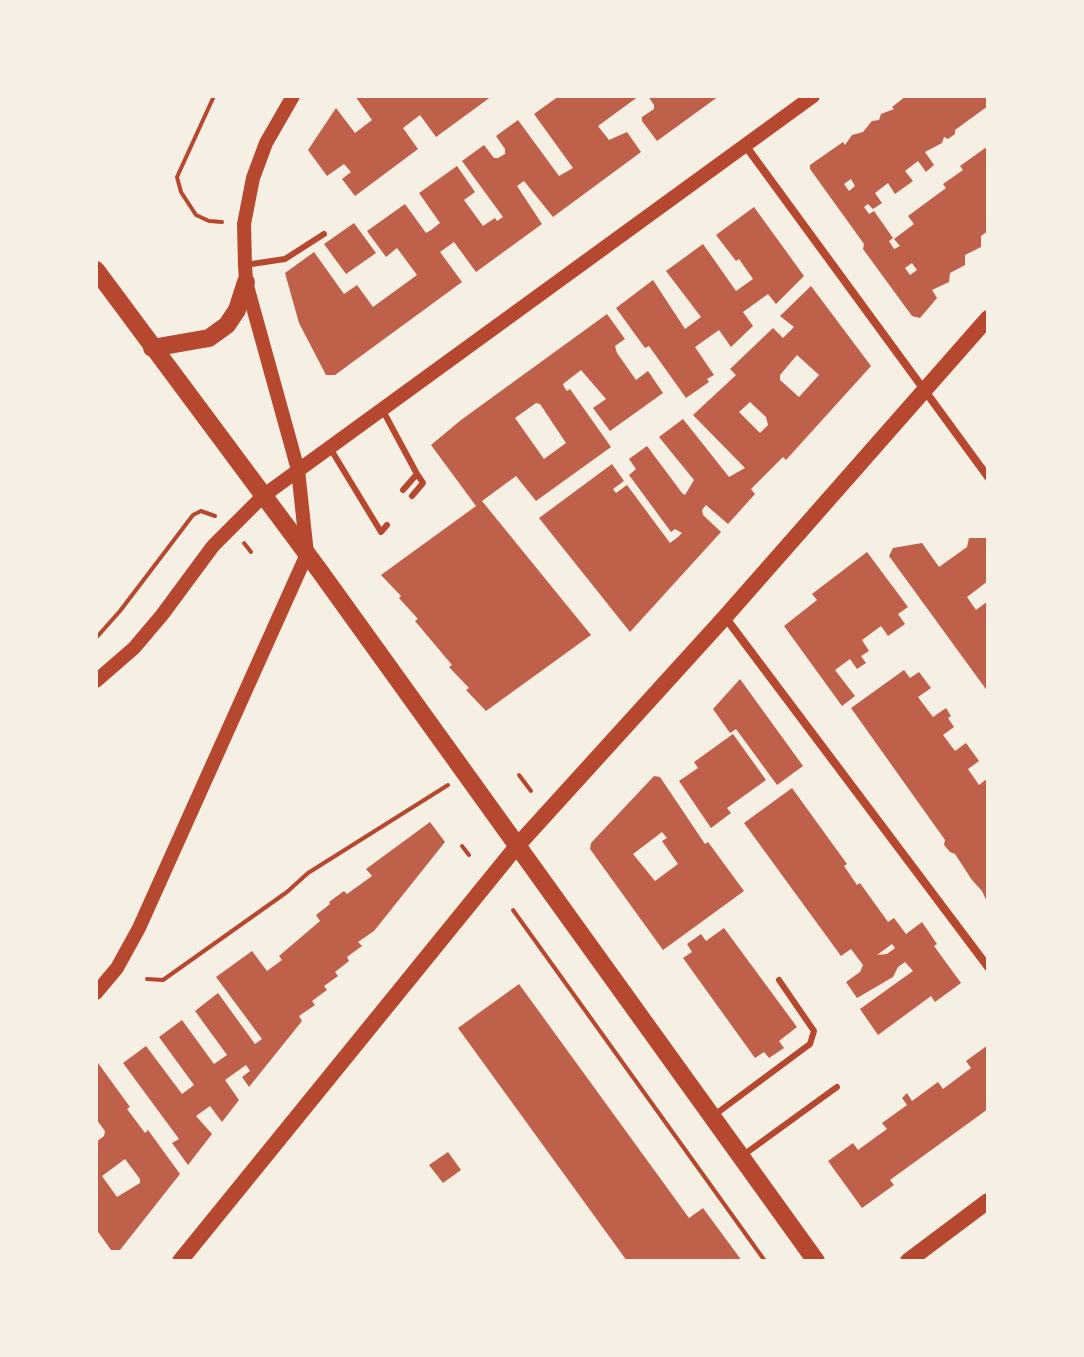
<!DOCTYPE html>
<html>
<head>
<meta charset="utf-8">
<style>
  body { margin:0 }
  #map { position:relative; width:1084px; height:1357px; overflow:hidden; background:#f6efe4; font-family:Barlow,sans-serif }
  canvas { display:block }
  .frame { position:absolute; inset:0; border:98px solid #f6efe4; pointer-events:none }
</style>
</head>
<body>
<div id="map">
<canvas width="1084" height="1357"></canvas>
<div class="frame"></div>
</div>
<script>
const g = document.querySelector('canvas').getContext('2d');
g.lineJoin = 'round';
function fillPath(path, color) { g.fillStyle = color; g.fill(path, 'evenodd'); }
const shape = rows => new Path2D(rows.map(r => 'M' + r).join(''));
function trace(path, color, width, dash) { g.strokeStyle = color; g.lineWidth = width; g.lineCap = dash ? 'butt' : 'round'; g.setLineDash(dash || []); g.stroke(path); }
fillPath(shape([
  [355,96,492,96,436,137,420,115,403,128,418,149,355,196,342,179,351,172,344,164,327,176,308,150,336,108,355,133,372,120],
  [559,96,639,96,598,126,609,140,627,132,641,152,553,217,524,181,517,186,542,224,476,272,454,242,440,252,462,282,335,375,326,375,299,323,285,273,314,252,344,294,357,285,373,307,417,275,397,248,386,257,367,231,405,204,426,233,431,230,440,223,419,193,457,166,475,192,464,200,483,226,495,218,497,221,503,217,462,161,484,145,494,158,498,158,505,154,505,149,496,136,518,120,559,176,573,168,534,114],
  [648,96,719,96,657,141,642,121,642,117,654,109,654,105],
  [906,96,988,96,988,106,955,130,955,134,948,139,944,137,942,143,925,152,934,165,926,172,918,161,905,171,913,181,895,194,888,183,875,193,882,203,873,209,868,204,864,207,869,214,874,211,893,238,889,241,894,249,900,246,894,239,914,224,908,216,946,188,943,184,963,170,960,166,988,146,988,231,981,236,981,247,965,255,965,265,950,273,949,282,932,290,937,298,920,318,912,316,863,249,864,244,810,169,810,165,843,142,845,145,852,135,863,132,872,121,879,120,881,114,894,109,892,107],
  [851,179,855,186,849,191,844,184],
  [912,263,917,270,910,275,905,268],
  [754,207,804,276,776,304,768,294,743,312,753,326,731,347,719,330,695,347,714,375,707,379,709,382,686,398,649,346,645,348,616,308,653,280,685,329,701,317,666,271,703,244,736,291,753,279,739,259,736,261,716,235],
  [354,223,376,253,346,274,324,244],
  [811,286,871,366,786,460,783,457,751,489,755,494,728,524,706,505,702,510,703,515,721,532,630,632,539,518,612,464,624,481,613,489,616,493,627,485,670,543,678,537,682,533,675,529,671,532,629,475,636,469,629,459,647,446,682,493,685,495,694,480,659,437,683,419,729,477,745,468,693,415,736,375,730,369,773,328,783,338,794,327,780,316],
  [797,355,819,375,799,397,780,380,780,375],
  [750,402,766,417,768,425,760,433,739,412],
  [607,314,625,339,615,346,617,353,636,380,648,371,663,393,610,431,593,408,606,399,581,370,563,384,564,387,567,391,570,389,611,447,536,501,516,476,482,501,591,635,486,711,466,690,469,688,449,667,452,665,415,621,418,619,399,598,401,596,381,575,476,506,431,445,461,420],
  [536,403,540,404,566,443,544,459,515,418],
  [969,538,988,538,988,581,967,597,976,610,988,601,988,692,889,556,893,548,922,543,939,567,967,547],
  [867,552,908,607,898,614,905,624,888,636,881,626,862,640,869,651,861,656,866,663,857,669,850,659,835,670,855,696,842,706,784,626,817,600,812,594],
  [904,670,910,678,919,672,931,688,918,697,933,717,946,708,951,716,948,718,954,727,943,735,955,751,966,743,979,761,968,769,979,785,988,778,988,904,982,891,972,880,955,854,950,852,944,845,945,840,851,708],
  [740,679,803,766,777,785,736,729,730,733,713,709],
  [733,734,766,780,727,808,731,813,711,828,679,781,698,768,694,762],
  [654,776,660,777,705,844,708,842,744,891,663,950,590,849,591,843],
  [662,832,667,838,662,841,678,864,655,881,633,854],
  [792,788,847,864,844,866,857,885,860,883,888,922,894,918,906,934,922,922,937,944,934,946,961,983,935,1002,931,996,878,1035,860,1009,913,971,905,962,898,967,893,977,857,998,846,982,860,972,863,965,851,949,841,956,744,823],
  [892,944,895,948,887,954,877,955],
  [430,822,445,842,374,931,358,942,362,946,347,957,349,961,335,972,338,976,324,986,327,990,312,1001,315,1005,299,1016,302,1021,249,1087,242,1077,250,1071,246,1065,225,1080,239,1100,222,1122,210,1106,196,1116,212,1134,188,1165,172,1143,179,1139,123,1063,146,1046,182,1094,194,1085,159,1037,182,1020,214,1064,227,1055,195,1011,218,993,255,1044,262,1039,216,977,252,951,267,971,282,960,279,956,320,921,316,915,330,904,329,902,344,891,347,894,372,876,366,869],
  [724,928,797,1027,779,1041,784,1048,769,1058,764,1052,755,1058,683,958,692,952,687,944,701,934,706,941],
  [519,984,689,1218,703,1208,742,1261,627,1261,458,1028],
  [988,1045,988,1109,890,1180,894,1185,862,1208,828,1161,853,1143,858,1150,887,1129,882,1123,907,1105,902,1098,907,1093,912,1101,938,1082,943,1089,971,1068,966,1061],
  [98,1063,130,1107,127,1109,145,1133,148,1130,180,1174,120,1250,111,1250,96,1229,96,1142,104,1136,105,1131,96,1119,96,1064],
  [125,1159,140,1179,140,1183,117,1197,102,1176],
  [448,1152,461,1170,443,1183,429,1165]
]), '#bf614a');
trace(shape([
  [214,96,177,177,181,192,196,215,209,221,222,222],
  [244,543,251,552],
  [96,638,120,611,193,515,201,511,215,516],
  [519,775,531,791],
  [462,846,469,855],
  [513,910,765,1261],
  [147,979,163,980,287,892,308,873,448,785]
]), '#b5482f', 4);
trace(shape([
  [245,265,285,259,324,234],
  [382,409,417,474,403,490],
  [330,448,381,532,387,525],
  [412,496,423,483,417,474],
  [713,1116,810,1044,814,1031,779,980],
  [742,1156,837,1087]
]), '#b5482f', 6);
trace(shape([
  [745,145,988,477],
  [725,617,988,967]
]), '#b5482f', 8);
trace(shape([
  [96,681,134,648,162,615,213,546,263,496,813,96],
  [96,993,117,968,139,928,307,554,298,470,246,282,245,265,244,224,253,178,266,143,293,96]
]), '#b5482f', 14);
trace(shape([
  [180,1261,517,846,725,617,988,318],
  [908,1261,988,1201]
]), '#b5482f', 16);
trace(shape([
  [96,270,319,570,816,1261],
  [152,348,209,338,227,325,237,310,246,282]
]), '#b5482f', 18);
</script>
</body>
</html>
